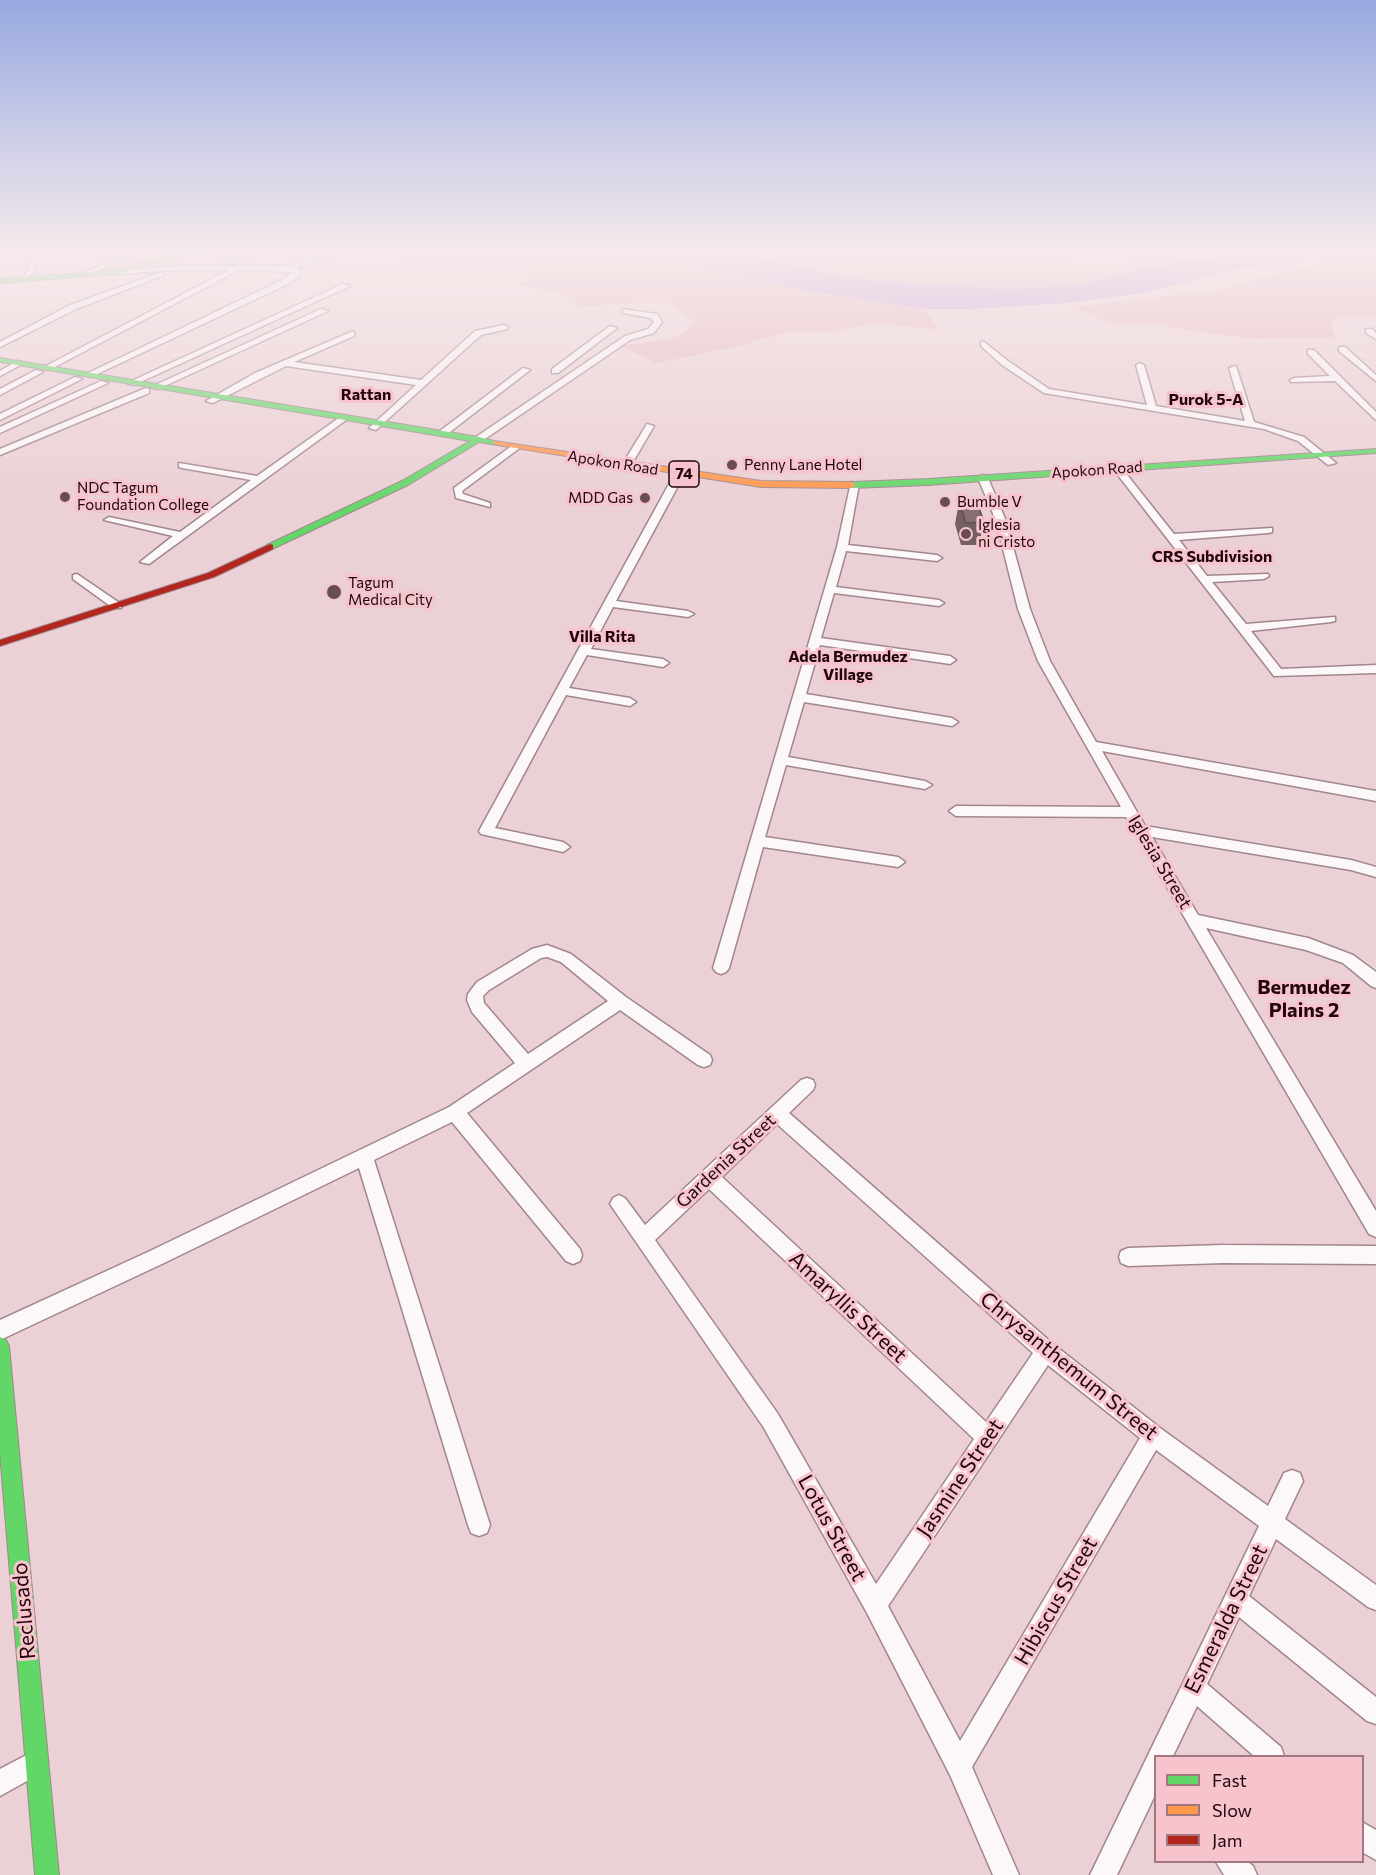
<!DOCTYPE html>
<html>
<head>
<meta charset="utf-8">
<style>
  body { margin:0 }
  #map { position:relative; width:1376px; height:1875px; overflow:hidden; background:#ebd0d5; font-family:Commissioner,sans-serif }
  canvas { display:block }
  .legend { position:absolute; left:1154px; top:1755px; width:210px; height:108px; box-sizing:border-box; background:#f7c4cd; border:2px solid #a17880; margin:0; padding:8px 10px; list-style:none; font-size:18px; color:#21060d }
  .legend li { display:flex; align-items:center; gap:12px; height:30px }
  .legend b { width:30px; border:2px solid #a17880 }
</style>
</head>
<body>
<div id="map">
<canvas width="1376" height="1875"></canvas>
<ul class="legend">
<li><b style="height:8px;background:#63d668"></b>Fast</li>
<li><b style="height:8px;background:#ff974d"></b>Slow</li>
<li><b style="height:8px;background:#b3261e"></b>Jam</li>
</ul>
</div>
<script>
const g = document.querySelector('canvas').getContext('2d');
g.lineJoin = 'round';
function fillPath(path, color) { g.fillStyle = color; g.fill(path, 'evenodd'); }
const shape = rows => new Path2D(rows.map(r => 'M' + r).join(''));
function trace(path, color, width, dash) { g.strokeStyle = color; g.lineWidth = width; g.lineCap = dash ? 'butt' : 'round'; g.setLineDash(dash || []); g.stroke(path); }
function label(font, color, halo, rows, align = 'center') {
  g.font = font + ' Commissioner,sans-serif'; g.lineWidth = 6; g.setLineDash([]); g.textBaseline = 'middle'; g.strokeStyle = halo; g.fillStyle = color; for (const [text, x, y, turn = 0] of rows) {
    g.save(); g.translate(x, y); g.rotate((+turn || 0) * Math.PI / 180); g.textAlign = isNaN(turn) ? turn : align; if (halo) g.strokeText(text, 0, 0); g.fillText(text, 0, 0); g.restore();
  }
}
fillPath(shape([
  [394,248,630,248,801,290,924,309,940,330,874,323,830,332,792,331,734,347,657,363,620,346,671,339,687,331,694,321,666,302,574,307,564,295,519,285,531,278,527,273,507,270,440,272,408,263,398,257],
  [723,248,778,248,822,258,889,248,1001,248,1041,253,1085,267,1205,257,1227,248,1263,248,1250,253,1162,265,1070,286,1004,289,867,280,826,273],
  [1376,253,1376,317,1339,316,1330,323,1335,337,1257,339,1180,329,1157,323,1122,325,1100,319,1074,307,1218,290,1282,272]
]), '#e6b6bf');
fillPath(shape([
  [630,248,723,248,826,273,867,280,1004,289,1070,286,1162,265,1250,253,1263,248,1330,248,1293,259,1228,271,1143,293,1068,303,972,309,924,309,801,290]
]), '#c099d6');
const street = shape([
  [38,248,44,248,29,279,22,281,38,248],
  [142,248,150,248,85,276,79,275,142,248],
  [270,248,279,248,226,264,221,263,270,248],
  [329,253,331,256,297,268,301,271,300,275,288,284,91,377,84,375,282,280,293,272,239,270,49,370,42,368,229,270,177,270,118,274,116,271,177,266,290,266,329,253],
  [162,272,164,275,76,309,0,347,0,342,70,305,162,272],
  [343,284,350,286,134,385,127,383,343,284],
  [321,309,328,311,158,389,151,387,321,309],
  [623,309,657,314,662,322,654,333,630,340,482,441,476,441,476,437,625,336,648,329,654,322,651,318,623,313,623,309],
  [504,325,508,327,507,329,481,335,376,430,369,428,416,385,286,366,213,403,206,401,255,373,351,332,354,332,354,336,294,362,421,380,475,331,504,325],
  [610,326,617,328,558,373,552,373,552,369,610,326],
  [1366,329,1372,329,1376,333,1376,339,1366,333,1366,329],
  [984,342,1008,361,1049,389,1147,405,1136,365,1140,363,1144,365,1156,406,1245,421,1229,368,1236,366,1254,422,1304,437,1336,463,1328,465,1298,441,1264,429,1044,393,1002,365,981,346,981,342,984,342],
  [1339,347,1345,347,1376,375,1376,381,1339,351,1339,347],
  [1308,350,1314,350,1376,412,1376,420,1335,381,1291,382,1290,380,1294,378,1330,376,1308,354,1308,350],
  [17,361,24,363,0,376,0,371,17,361],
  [523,368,530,370,446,435,440,435,440,431,523,368],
  [36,370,43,372,0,395,0,389,36,370],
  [75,377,82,379,0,420,0,414,75,377],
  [101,381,108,383,0,433,0,427,101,381],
  [146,388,149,389,149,393,0,455,0,449,146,388],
  [343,415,347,418,346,420,149,564,140,562,173,536,104,520,109,517,180,532,251,480,182,468,179,467,179,463,257,476,343,415],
  [647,424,654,426,630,467,624,467,622,465,647,424],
  [513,445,521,447,462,491,463,494,490,503,490,507,456,498,454,488,513,445],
  [1114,466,1120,466,1174,534,1272,528,1272,532,1268,533,1179,540,1207,576,1268,574,1269,576,1264,579,1212,582,1246,624,1335,617,1335,621,1331,622,1251,631,1281,669,1376,665,1376,673,1274,676,1114,470,1114,466],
  [680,470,685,473,616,601,688,611,694,614,688,617,613,607,591,649,663,659,669,663,663,667,587,655,569,688,630,698,636,702,630,706,566,695,495,828,563,842,570,847,563,852,481,834,479,831,675,473,680,470],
  [983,475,988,478,1006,521,1030,609,1050,661,1096,742,1376,791,1376,801,1102,751,1145,826,1351,860,1376,867,1376,877,1351,870,1152,837,1198,915,1308,938,1353,955,1376,972,1376,988,1371,986,1343,963,1306,950,1206,928,1376,1211,1376,1237,1369,1234,1126,817,956,816,949,811,956,806,1121,807,1038,661,1018,609,996,521,978,478,983,475],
  [851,482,859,484,848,545,937,555,942,558,937,561,846,551,836,587,939,600,944,603,939,606,834,593,821,638,950,656,956,660,950,664,820,645,806,694,952,718,958,722,952,726,804,702,788,757,925,781,932,785,925,789,786,765,765,837,898,857,905,862,898,867,763,847,729,968,726,972,721,974,716,972,713,968,837,547,851,482],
  [77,574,121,604,121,608,113,608,73,579,73,575,77,574],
  [547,945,571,954,626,997,710,1055,712,1060,710,1065,704,1067,698,1065,620,1010,467,1113,580,1249,582,1255,580,1261,573,1264,566,1261,452,1122,374,1160,490,1525,487,1533,479,1536,471,1533,468,1525,359,1168,164,1263,0,1340,0,1320,150,1251,449,1107,515,1063,472,1012,467,1000,468,994,477,982,532,949,547,945],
  [547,957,561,962,608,1001,528,1054,484,1003,483,996,489,990,541,958,547,957],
  [807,1078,813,1080,815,1085,813,1090,789,1113,1053,1344,1160,1428,1268,1506,1284,1473,1292,1470,1300,1473,1303,1481,1285,1519,1376,1585,1376,1610,1368,1607,1276,1539,1249,1596,1376,1697,1376,1724,1367,1721,1239,1617,1207,1684,1281,1747,1284,1756,1254,1756,1197,1706,1173,1756,1156,1756,1156,1793,1117,1875,1090,1875,1259,1526,1156,1450,972,1767,1019,1875,993,1875,950,1775,867,1613,764,1428,610,1204,613,1198,619,1195,625,1198,645,1225,801,1080,807,1078],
  [777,1124,1033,1353,986,1422,722,1177,777,1124],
  [709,1189,974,1439,876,1584,778,1414,655,1240,709,1189],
  [1048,1365,1140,1438,960,1741,888,1606,1048,1365],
  [1223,1245,1376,1246,1376,1264,1223,1263,1128,1266,1121,1263,1119,1257,1121,1251,1128,1248,1223,1245],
  [36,1750,45,1753,48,1762,45,1771,0,1796,0,1769,36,1750],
  [1362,1822,1376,1830,1376,1860,1362,1852,1362,1822],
  [1216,1862,1248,1862,1253,1866,1257,1875,1224,1875,1216,1862]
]);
const fast = shape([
  [199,248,207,248,118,274,0,283,0,279,118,270,199,248],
  [0,358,479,437,501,443,497,445,479,442,408,485,270,550,267,549,267,545,402,481,470,441,0,362,0,358],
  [1376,449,1376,453,928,485,852,488,848,485,852,482,928,479,1376,449],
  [0,1337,6,1340,9,1346,59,1875,35,1875,0,1453,0,1337]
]);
const slow = shape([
  [494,441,761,481,852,482,856,485,852,488,761,487,497,445,493,443,494,441]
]);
const jam = shape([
  [270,544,273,545,273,549,214,577,0,646,0,640,208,573,270,544]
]);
trace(street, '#a1878d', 3);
trace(fast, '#a1878d', 2);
trace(slow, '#a1878d', 2);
trace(jam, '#a1878d', 2);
fillPath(street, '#fcf8f9');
fillPath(fast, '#63d668');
fillPath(slow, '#ff974d');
fillPath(jam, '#b3261e');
fillPath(shape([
  [959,502,984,522,979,545,961,545,955,524]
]), '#745f61');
const building = shape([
  [959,502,977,502,984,522,966,523,959,502]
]);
fillPath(building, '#876f71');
trace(building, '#5e4e4f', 1.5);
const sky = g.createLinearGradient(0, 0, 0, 510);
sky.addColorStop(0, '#98a9e1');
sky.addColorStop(0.49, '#f6eaec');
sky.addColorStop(1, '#f6eaec00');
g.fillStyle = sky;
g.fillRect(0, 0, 1376, 510);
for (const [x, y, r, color] of [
  [732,465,6,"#684d53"],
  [65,497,6,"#684d53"],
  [645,498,6,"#684d53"],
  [945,502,6,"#684d53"],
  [966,534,6,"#684d53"],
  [334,592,8,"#684d53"]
]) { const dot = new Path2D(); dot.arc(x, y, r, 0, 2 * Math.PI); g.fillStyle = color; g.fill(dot); trace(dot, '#f7c4cd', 2); }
label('15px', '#21060d', '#f7c4cd', [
  ["Apokon Road",613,463,9],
  ["Apokon Road",1097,470,-4]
]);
label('15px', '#21060d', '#f7c4cd', [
  ["Penny Lane Hotel",744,465],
  ["NDC Tagum",77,488],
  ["Foundation College",77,505],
  ["MDD Gas",633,498,"right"],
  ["Bumble V",957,502],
  ["Iglesia",978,525],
  ["ni Cristo",978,542],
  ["Tagum",348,583],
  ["Medical City",348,600]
], 'left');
label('bold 16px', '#21060d', '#f7c4cd', [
  ["Rattan",366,395],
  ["Purok 5-A",1206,400],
  ["CRS Subdivision",1212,557],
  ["Villa Rita",602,637],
  ["Adela Bermudez",848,657],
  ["Village",848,675]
]);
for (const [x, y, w] of [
  [684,474,30]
]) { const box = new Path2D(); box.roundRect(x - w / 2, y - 13, w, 26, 4.5); g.fillStyle = '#f7c4cd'; g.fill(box); trace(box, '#21060d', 1.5); }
label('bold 16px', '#21060d', null, [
  ["74",684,474]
]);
label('18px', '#21060d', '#f7c4cd', [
  ["Iglesia Street",1160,862,59],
  ["Gardenia Street",726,1161,-43]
]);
label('bold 20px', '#21060d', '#f7c4cd', [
  ["Bermudez",1304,987],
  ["Plains 2",1304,1010]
]);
label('21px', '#21060d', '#f7c4cd', [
  ["Amaryllis Street",848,1307,43],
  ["Chrysanthemum Street",1069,1366,39],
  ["Jasmine Street",960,1478,-56],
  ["Lotus Street",832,1528,61],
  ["Hibiscus Street",1056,1601,-60],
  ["Reclusado",24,1611,-95],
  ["Esmeralda Street",1226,1619,-64]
]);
</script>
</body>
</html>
